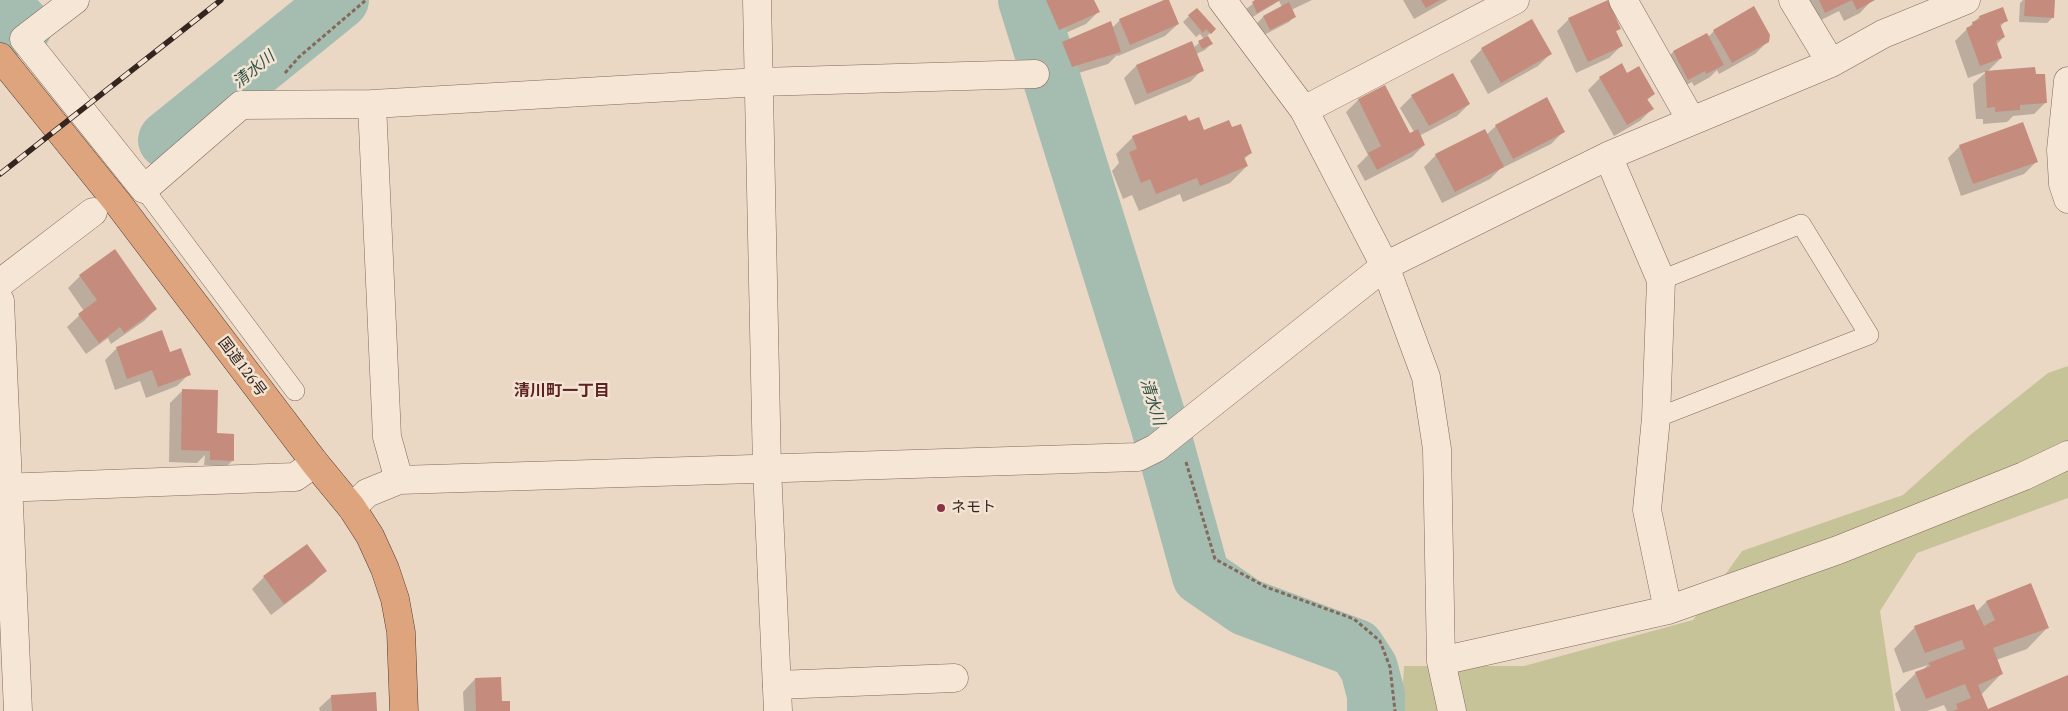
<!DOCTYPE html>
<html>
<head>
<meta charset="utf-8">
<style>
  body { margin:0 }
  canvas { display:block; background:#ead7c4 }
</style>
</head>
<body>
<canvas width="2068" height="711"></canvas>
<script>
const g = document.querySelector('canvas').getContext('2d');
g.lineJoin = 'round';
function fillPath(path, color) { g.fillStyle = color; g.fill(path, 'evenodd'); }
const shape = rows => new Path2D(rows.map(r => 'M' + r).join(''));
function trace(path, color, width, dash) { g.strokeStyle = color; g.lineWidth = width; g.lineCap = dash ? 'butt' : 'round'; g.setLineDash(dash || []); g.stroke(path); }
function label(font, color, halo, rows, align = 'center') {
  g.font = font + ' "PT Serif","Noto Sans JP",serif'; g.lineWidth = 5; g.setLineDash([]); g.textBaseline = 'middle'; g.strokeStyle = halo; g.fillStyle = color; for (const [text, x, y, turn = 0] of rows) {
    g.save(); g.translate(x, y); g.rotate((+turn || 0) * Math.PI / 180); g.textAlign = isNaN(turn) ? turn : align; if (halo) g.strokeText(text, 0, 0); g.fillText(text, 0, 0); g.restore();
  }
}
fillPath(shape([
  [2068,366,2068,498,1917,553,1880,611,1895,711,1401,711,1404,666,1524,666,1693,620,1742,551,1903,495,1969,436,2048,373]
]), '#c7c399');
fillPath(shape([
  [1045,0,1093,0,1098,12,1086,24,1047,41,1034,11],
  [1168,0,1178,24,1165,36,1118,56,1117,55,1108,64,1059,79,1051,55,1063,43,1112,28,1120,20],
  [1258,0,1312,0,1291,10,1295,16,1289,22,1264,35,1257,23,1263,17,1282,7,1279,1,1251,18,1246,9],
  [1403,0,1448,0,1414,19],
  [1806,0,1872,0,1860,13,1844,21,1839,11,1813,24],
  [2023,0,2054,0,2053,17,2047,23,2019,22,2020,3],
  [1196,9,1214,29,1207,36,1211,44,1205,50,1196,54,1202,70,1190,82,1135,105,1124,78,1136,66,1193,48,1204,39,1200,34,1196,37,1183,22],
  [1979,17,2006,20,2000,27,2004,37,1996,45,2001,58,1987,72,2046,102,2034,114,2013,116,2007,122,1983,124,1983,119,1976,119,1973,84,1987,71,1968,78,1955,41],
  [1569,19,1619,28,1615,32,1621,46,1609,58,1576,73,1557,31],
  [1714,31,1768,41,1755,54,1719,74,1717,70,1710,77,1694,86,1692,82,1675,91,1661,64,1673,52,1708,37],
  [1482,49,1550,54,1538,66,1488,94,1470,61],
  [1627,74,1654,94,1647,100,1652,109,1640,121,1614,136,1588,90,1600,78],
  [1452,75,1469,104,1457,116,1419,136,1424,145,1412,157,1365,181,1357,166,1368,155,1346,112,1358,100,1385,87,1409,134,1414,132,1400,108,1412,96],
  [1188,122,1251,153,1244,159,1247,166,1230,183,1183,202,1180,194,1139,211,1132,195,1123,199,1112,171,1119,163,1116,154,1133,137],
  [1496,126,1563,132,1551,144,1500,169,1490,179,1442,203,1424,167,1436,155,1486,135],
  [1960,146,2036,162,2024,174,1961,196,1948,158],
  [80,276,156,309,144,321,111,344,108,338,86,354,67,327,84,311,68,288],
  [117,348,170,354,189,374,177,386,146,398,140,381,115,390,105,360],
  [182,391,216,433,233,460,227,466,204,465,205,455,197,463,169,462,170,403],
  [306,546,325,571,313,583,271,615,252,589,264,577],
  [2030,585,2048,627,2027,649,1996,660,2001,674,1981,695,1987,710,2068,676,2068,711,1947,711,1944,705,1927,711,1901,711,1895,694,1916,673,1922,671,1928,665,1903,673,1894,649,1915,627,1976,612,1986,602],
  [475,679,501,702,509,711,464,711,463,692],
  [332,696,376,711,320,711,319,708]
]), '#0003');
trace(shape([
  [1027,0,1159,424,1201,576,1246,607,1356,648,1369,668,1376,695,1376,711],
  [0,2,23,27],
  [167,140,340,0]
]), '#a5bdb1', 58);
fillPath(shape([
  [1046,0,1094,0,1100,12,1059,30],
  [1164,0,1169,0,1179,24,1130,45,1119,19],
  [1255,0,1280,0,1257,13,1252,2],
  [1421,0,1440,0,1426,8],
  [1608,0,1621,29,1616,31,1623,46,1588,62,1568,18],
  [1819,0,1875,0,1857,10,1852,0,1825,13],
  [2025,0,2055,0,2054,18,2024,16],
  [1289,2,1296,17,1270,30,1263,16],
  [1754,6,1770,35,1769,42,1732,63,1713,30],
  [2003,7,2008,21,2000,24,2005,37,1996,41,2002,58,1980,66,1966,28,1973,25,1972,22,1980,19,1979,16],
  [1197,8,1216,29,1211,34,1206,29,1203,33,1188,15],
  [1532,19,1552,54,1501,83,1481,48],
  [1111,21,1121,52,1072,67,1062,42],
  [1707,33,1724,65,1706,74,1705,71,1688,80,1673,51],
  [1208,36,1213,44,1202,49,1198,41],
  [1192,41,1204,71,1147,94,1136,65],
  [1622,63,1627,73,1639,66,1655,94,1647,99,1654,109,1627,125,1599,77],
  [2035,67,2036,74,2045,74,2047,103,2020,105,2020,110,1995,112,1995,107,1987,108,1985,71],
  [1453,73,1470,104,1429,126,1411,95],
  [1385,85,1410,133,1418,129,1425,145,1377,170,1368,153,1381,146,1358,99],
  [1547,97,1565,132,1513,159,1495,125],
  [1186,115,1189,121,1199,117,1204,130,1229,120,1232,127,1241,124,1252,153,1244,157,1248,166,1200,186,1197,178,1156,194,1150,179,1141,183,1129,152,1137,149,1132,136],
  [2023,122,2038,162,1973,184,1959,145],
  [1485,129,1504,167,1455,192,1435,154],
  [115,249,157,309,124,333,120,327,99,343,78,314,97,300,79,275],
  [162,330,170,352,181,348,191,375,158,387,152,370,127,379,116,347],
  [182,389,218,390,217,433,234,434,234,461,210,460,210,451,181,450],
  [307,544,327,571,284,604,263,576],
  [2031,583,2049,628,1993,648,2003,674,1978,685,1988,709,2068,675,2068,711,1953,711,1958,709,1956,704,1971,698,1965,684,1926,699,1915,672,1931,666,1928,663,1965,649,1962,640,1925,653,1914,626,1974,604,1984,626,1995,620,1986,601],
  [501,677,502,701,510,701,510,711,476,711,475,678],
  [376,692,377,711,332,711,331,695]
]), '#c58c7d');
const service = shape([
  [144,189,295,391],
  [1656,418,1869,335,1801,224,1661,280]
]);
const minor = shape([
  [75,0,24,39,144,189,241,105,372,104],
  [1222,0,1304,110,1385,266,1426,377,1437,449,1441,661,1452,711],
  [1623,0,1691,120],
  [1793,0,1831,63],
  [2068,81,2061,150,2063,184,2068,199],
  [1304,110,1515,0],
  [1608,156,1661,280,1656,418,1647,510,1668,610],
  [0,283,93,212],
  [0,301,18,711],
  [399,480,387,437,372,104,760,82,1035,74],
  [0,488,295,477,315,463],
  [352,508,367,493,399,480,1138,457,1156,448,1385,266,1608,156,1831,63,1883,34,1966,0],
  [1441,661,1668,610,1838,550,2024,476,2068,455],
  [777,685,954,678]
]);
const tertiary = shape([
  [757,0,767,468,778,711]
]);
const trunk = shape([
  [0,57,117,202,315,463,352,508,370,536,385,569,395,599,401,632,404,711]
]);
trace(service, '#83695c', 20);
trace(minor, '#83695c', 29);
trace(tertiary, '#83695c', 29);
trace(trunk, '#513930', 29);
trace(shape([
  [285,73,299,57,366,0],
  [1186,462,1215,559,1266,587,1354,619,1380,641,1390,667,1395,711]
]), '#83695c', 3, [4, 2.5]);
trace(service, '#f6e6d6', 19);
trace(minor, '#f6e6d6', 28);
trace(tertiary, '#f6e6d6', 28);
trace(trunk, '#dea47e', 28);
const rail = shape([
  [0,174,221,0]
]);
trace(rail, '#34251f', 5.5);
trace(rail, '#f2e3d3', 4, [11]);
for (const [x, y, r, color] of [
  [941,508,5,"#8d3145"]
]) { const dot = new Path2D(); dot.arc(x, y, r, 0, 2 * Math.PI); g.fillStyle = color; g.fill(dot); trace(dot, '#f2e3d3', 2); }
label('15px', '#34251f', '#f2e3d3', [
  ["国道126号",242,367,53]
]);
label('15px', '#34251f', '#f2e3d3', [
  ["ネモト",951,508]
], 'left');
label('italic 16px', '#2f5349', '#f2e3d3', [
  ["清水川",254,70,-39],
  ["清水川",1152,402,73]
]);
label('bold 16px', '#5d2222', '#f2e3d3', [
  ["清川町一丁目",562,391]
]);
</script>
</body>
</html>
